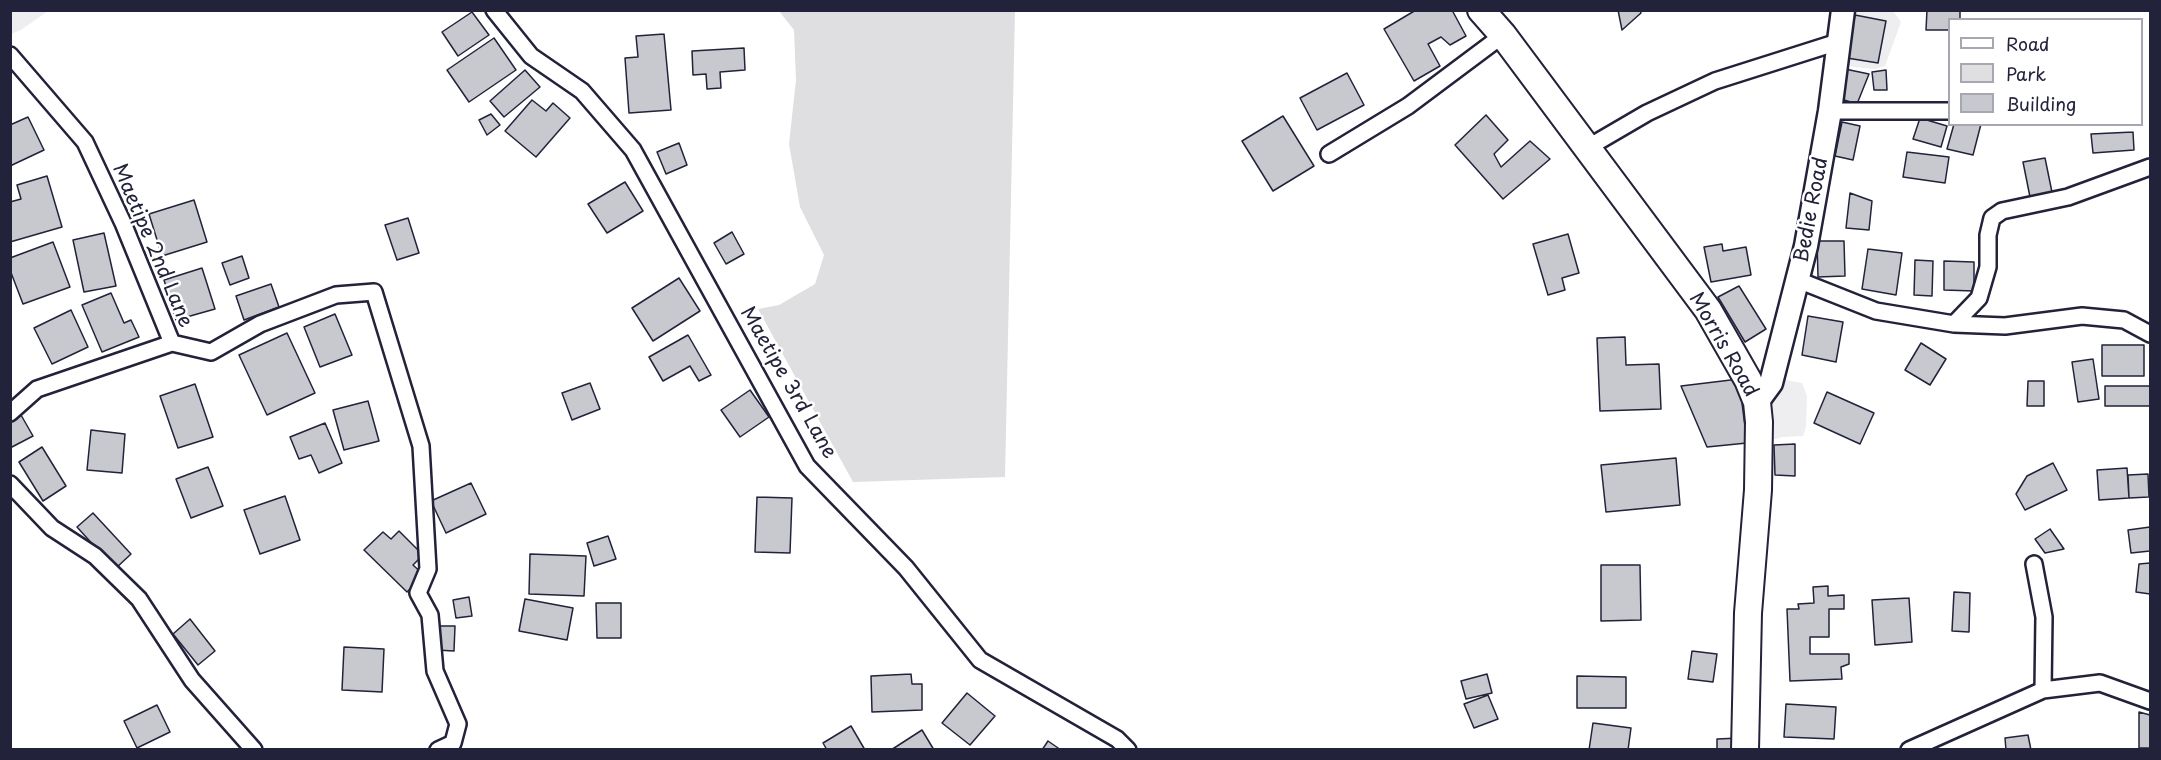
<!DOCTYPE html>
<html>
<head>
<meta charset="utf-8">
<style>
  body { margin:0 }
  #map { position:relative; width:2161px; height:760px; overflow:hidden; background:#fff; font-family:"Playpen Sans",sans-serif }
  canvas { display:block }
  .frame { position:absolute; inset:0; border:12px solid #22223b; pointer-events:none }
  .legend { position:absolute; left:1948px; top:18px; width:195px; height:108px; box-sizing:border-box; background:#fff; border:2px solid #a7a7b1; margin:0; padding:8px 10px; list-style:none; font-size:18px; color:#22223b }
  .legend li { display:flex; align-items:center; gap:12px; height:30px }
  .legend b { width:30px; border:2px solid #a7a7b1 }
</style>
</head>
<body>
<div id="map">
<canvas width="2161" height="760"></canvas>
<div class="frame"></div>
<ul class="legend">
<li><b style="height:8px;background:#fff"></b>Road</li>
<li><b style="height:16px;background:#dfdfe2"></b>Park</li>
<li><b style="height:16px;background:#c8c8cf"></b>Building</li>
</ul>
</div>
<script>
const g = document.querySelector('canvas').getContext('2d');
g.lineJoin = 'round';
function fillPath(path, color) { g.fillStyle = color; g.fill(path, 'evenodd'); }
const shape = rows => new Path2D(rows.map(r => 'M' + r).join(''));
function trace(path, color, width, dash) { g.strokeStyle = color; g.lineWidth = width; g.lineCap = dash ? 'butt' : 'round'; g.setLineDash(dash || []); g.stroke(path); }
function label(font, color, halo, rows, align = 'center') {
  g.font = font + ' "Playpen Sans",sans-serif'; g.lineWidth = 5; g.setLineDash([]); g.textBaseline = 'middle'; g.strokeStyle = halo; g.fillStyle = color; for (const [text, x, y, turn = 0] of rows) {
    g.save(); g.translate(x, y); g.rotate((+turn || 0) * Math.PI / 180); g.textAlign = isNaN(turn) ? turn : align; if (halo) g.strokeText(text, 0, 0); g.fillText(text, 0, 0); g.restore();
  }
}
fillPath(shape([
  [10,11,11,10,48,11,21,30,11,34],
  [1843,11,1893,11,1901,22,1885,66,1875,69,1854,67,1837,62],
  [1773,378,1802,383,1807,396,1806,427,1803,436,1782,437,1759,444]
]), '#eeeef1');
fillPath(shape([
  [779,11,1015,11,1005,477,853,482,758,309,779,305,815,284,824,255,800,207,789,144,796,80,794,30]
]), '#dfdfe2');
const building = shape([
  [1416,10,1452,10,1466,36,1450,45,1441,37,1428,44,1440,66,1414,81,1384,29,1416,10],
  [1618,10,1640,10,1641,13,1622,30,1618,10],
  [1927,10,1960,10,1960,20,1950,20,1950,30,1926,30,1927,10],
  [472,12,489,35,458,56,442,32,472,12],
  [1855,15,1886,21,1878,63,1847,58,1855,15],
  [664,34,671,110,629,113,625,58,638,57,636,36,664,34],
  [494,38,516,70,469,102,447,70,494,38],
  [744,48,745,70,720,72,721,88,707,89,706,74,693,75,692,51,744,48],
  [1845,69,1869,74,1857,104,1841,99,1845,69],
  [525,70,540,87,504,117,490,101,525,70],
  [1886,70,1887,90,1874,90,1872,72,1886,70],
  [1347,73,1364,105,1317,130,1300,98,1347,73],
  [532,100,546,111,553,103,570,118,536,157,505,131,532,100],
  [491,114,500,125,487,135,479,120,491,114],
  [1486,115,1508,140,1494,154,1501,167,1530,141,1550,159,1503,199,1455,145,1486,115],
  [1283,116,1314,166,1273,191,1242,141,1283,116],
  [28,117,44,150,10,166,10,125,28,117],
  [1920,118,1947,126,1941,147,1913,139,1920,118],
  [1842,122,1860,126,1853,160,1835,156,1842,122],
  [1954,124,1981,124,1973,155,1947,149,1954,124],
  [2133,132,2134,150,2093,153,2091,134,2133,132],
  [679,143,687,165,666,174,657,152,679,143],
  [1907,152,1949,157,1945,183,1903,177,1907,152],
  [2045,158,2053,197,2031,202,2023,162,2045,158],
  [47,176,62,227,10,242,10,202,21,199,17,185,47,176],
  [625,182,643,211,607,233,588,204,625,182],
  [1850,193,1872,201,1869,230,1846,228,1850,193],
  [194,200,207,242,162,256,149,214,194,200],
  [408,218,419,253,397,260,385,225,408,218],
  [732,232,744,254,726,264,714,243,732,232],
  [104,233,116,286,84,292,73,240,104,233],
  [1568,234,1579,273,1562,278,1565,290,1548,295,1533,244,1568,234],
  [1817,241,1844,241,1845,276,1818,277,1817,241],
  [53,242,70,287,23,304,10,270,10,258,53,242],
  [1722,244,1723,251,1746,247,1751,275,1711,282,1704,247,1722,244],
  [1868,249,1902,253,1896,295,1862,289,1868,249],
  [242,256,249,278,230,285,222,263,242,256],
  [1915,260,1933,261,1932,296,1914,295,1915,260],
  [1944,261,1974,262,1974,291,1944,290,1944,261],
  [202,268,215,309,176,320,164,280,202,268],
  [679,278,700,311,653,341,632,308,679,278],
  [271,284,279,307,244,320,236,296,271,284],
  [1739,286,1766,329,1745,342,1718,297,1739,286],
  [111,293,124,323,131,320,139,337,102,352,82,305,111,293],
  [71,310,88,347,52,364,34,328,71,310],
  [335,314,352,355,320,367,304,327,335,314],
  [1808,316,1843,322,1836,362,1802,355,1808,316],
  [287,333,315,393,267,415,239,355,287,333],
  [688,335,711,375,699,381,690,366,663,381,649,357,688,335],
  [1625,337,1626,365,1659,364,1661,409,1600,411,1597,338,1625,337],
  [1921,343,1946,359,1930,385,1905,370,1921,343],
  [2102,345,2144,345,2144,376,2102,376,2102,345],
  [2093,359,2099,399,2078,402,2072,362,2093,359],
  [1739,379,1747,443,1707,447,1681,386,1739,379],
  [2028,381,2044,381,2044,406,2027,406,2028,381],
  [590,383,600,409,572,420,562,393,590,383],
  [195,384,213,437,178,448,160,396,195,384],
  [2105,386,2150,386,2150,406,2105,406,2105,386],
  [750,390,769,417,740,437,721,410,750,390],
  [1827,392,1874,413,1860,444,1814,423,1827,392],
  [368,401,379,441,344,450,333,410,368,401],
  [21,415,33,436,10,448,10,421,21,415],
  [325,423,342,463,319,473,311,455,299,459,290,437,325,423],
  [91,430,125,434,122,473,87,470,91,430],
  [1795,444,1795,476,1775,475,1774,445,1795,444],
  [42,447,66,486,43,501,19,462,42,447],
  [1676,458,1680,505,1606,512,1601,465,1676,458],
  [2053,463,2067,490,2025,510,2016,494,2027,476,2053,463],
  [208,467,223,506,191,518,176,479,208,467],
  [2127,468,2129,498,2099,500,2097,470,2127,468],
  [2148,474,2149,497,2129,498,2128,475,2148,474],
  [471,483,486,514,446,533,431,501,471,483],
  [285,496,300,540,260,554,244,510,285,496],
  [757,497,792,498,790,553,755,552,757,497],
  [93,513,131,554,115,569,77,527,93,513],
  [2150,527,2150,551,2131,553,2128,530,2150,527],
  [2050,529,2064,549,2045,553,2035,539,2050,529],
  [399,531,423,555,413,565,424,575,407,592,364,550,383,532,391,539,399,531],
  [608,536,616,559,594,566,587,543,608,536],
  [530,554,586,556,584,596,529,594,530,554],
  [2150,563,2150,594,2136,592,2139,564,2150,563],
  [1601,565,1640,565,1641,620,1601,621,1601,565],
  [1828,586,1828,596,1844,595,1844,609,1829,609,1829,637,1810,637,1810,654,1849,654,1849,664,1841,667,1842,679,1790,681,1787,609,1799,609,1798,604,1814,603,1813,587,1828,586],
  [1954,592,1970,593,1969,632,1952,631,1954,592],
  [469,597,472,616,456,618,453,600,469,597],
  [1909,598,1912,642,1875,645,1872,600,1909,598],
  [525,599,573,608,567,640,519,631,525,599],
  [596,603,621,603,621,638,597,638,596,603],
  [190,619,215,651,198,665,173,634,190,619],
  [437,626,455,626,454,651,436,650,437,626],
  [344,647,384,649,382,692,342,690,344,647],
  [1692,651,1717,654,1713,682,1688,679,1692,651],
  [911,674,912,684,922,684,922,710,872,712,871,676,911,674],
  [1487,674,1492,693,1466,699,1461,681,1487,674],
  [1577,676,1626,677,1626,708,1577,708,1577,676],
  [967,693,995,716,970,745,942,723,967,693],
  [1488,695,1498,719,1474,728,1464,704,1488,695],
  [1786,704,1836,707,1834,739,1784,737,1786,704],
  [157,705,170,732,137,748,124,721,157,705],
  [2139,712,2150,715,2150,748,2139,748,2139,712],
  [1593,723,1631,728,1628,750,1589,750,1593,723],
  [851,726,865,750,827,750,823,743,851,726],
  [922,730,934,750,891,750,922,730],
  [2028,735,2031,750,2006,750,2005,738,2028,735],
  [1739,738,1738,750,1717,750,1717,739,1739,738],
  [1048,741,1061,750,1042,750,1048,741]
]);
fillPath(building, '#c8c8cf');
trace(building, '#22223b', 1.5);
const street = shape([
  [494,10,531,56,582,91,633,150,807,466,906,568,980,660,1117,739,1128,750],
  [10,55,85,142,123,223,172,343,37,389,10,413],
  [1830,111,1950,111],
  [1587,148,1647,113,1715,81,1841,41],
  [1329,154,1408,106,1503,35],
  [1798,280,1876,311,1954,324,2005,326,2082,316,2124,320,2150,334],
  [1954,324,1979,298,1988,267,1988,235,1992,218,2002,211,2068,197,2150,167],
  [172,343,211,352,260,324,336,295,374,292,421,446,428,569,418,593,430,615,435,671,458,724,453,743,438,750],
  [10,484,52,528,95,556,139,599,192,680,254,750],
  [2034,564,2044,617,2043,690],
  [1909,750,2043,690,2100,683,2150,701]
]);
const secondary = shape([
  [1757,402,1771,383,1806,246,1830,111,1843,10]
]);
const primary = shape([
  [1481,10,1503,35,1708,310,1748,380,1757,402,1759,422,1758,490,1748,613,1745,750]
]);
trace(street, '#22223b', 20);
trace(secondary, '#22223b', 27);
trace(primary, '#22223b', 30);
trace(street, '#fff', 15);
trace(secondary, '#fff', 22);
trace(primary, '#fff', 26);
label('20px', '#22223b', '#fff', [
  ["Bedie Road",1812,210,-79],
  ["Maetipe 2nd Lane",152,246,67],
  ["Morris Road",1723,345,60],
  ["Maetipe 3rd Lane",788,383,60]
]);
</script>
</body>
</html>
